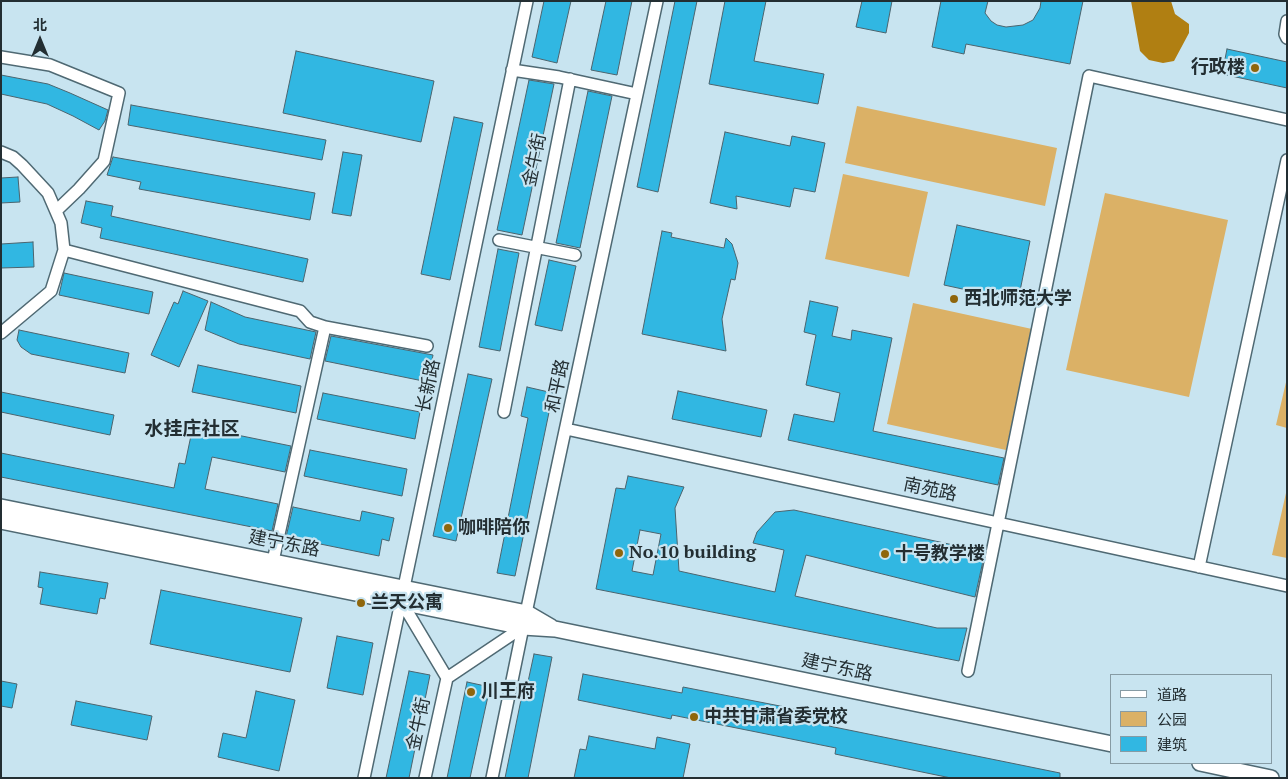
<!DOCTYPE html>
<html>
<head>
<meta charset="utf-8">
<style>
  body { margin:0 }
  #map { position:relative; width:1288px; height:779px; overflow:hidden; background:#c8e4f0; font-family:"PT Serif","Noto Sans SC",serif }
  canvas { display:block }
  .frame { position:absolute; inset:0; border:2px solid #232e32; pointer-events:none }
  .legend { position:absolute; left:1110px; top:674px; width:162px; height:90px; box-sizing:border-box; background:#c8e4f0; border:1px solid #869ba4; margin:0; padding:6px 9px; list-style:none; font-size:15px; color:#232e32 }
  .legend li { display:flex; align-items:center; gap:10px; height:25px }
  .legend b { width:25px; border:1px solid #869ba4 }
  .north { position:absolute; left:15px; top:15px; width:50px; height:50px; -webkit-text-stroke:4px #c8e4f0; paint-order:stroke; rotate:0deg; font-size:14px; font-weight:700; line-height:20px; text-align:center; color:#232e32 }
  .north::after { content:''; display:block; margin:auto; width:18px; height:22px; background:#232e32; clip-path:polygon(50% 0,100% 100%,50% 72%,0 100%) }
</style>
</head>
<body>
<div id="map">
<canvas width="1288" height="779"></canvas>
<div class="frame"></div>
<ul class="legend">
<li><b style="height:6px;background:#fff"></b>道路</li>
<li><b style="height:14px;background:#dbb166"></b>公园</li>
<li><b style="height:14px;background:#31b7e2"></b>建筑</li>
</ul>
<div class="north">北</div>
</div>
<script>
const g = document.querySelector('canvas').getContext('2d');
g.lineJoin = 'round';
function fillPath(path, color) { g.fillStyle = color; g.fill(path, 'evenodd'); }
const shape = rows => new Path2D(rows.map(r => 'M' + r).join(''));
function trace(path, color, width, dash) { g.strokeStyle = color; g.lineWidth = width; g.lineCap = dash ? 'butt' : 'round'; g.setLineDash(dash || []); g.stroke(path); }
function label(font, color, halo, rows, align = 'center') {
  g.font = font + ' "PT Serif","Noto Sans SC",serif'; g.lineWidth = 4.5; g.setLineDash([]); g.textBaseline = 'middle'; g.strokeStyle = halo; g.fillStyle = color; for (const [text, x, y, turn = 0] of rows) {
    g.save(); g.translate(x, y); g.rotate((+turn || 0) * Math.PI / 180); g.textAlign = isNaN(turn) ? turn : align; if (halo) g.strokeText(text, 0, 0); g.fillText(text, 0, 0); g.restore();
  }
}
fillPath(shape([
  [857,106,1057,148,1045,206,845,163],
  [843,174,928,192,909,277,825,259],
  [1105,193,1228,220,1189,397,1066,370],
  [913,303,1032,329,1006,450,887,424],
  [1287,378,1287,428,1276,425],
  [1286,493,1287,493,1287,558,1272,555]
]), '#dbb166');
fillPath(shape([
  [1131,1,1171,1,1175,14,1189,24,1189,33,1174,61,1163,63,1149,60,1140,51]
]), '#b07f12');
const building = shape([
  [544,1,571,1,557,63,532,57,544,1],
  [606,1,632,1,617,75,591,70,606,1],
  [675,1,697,1,658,192,637,187,675,1],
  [725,1,766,1,754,61,824,74,818,104,709,84,725,1],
  [862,1,892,1,886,33,856,27,862,1],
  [941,1,988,1,985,13,991,21,997,25,1006,27,1023,25,1033,20,1040,8,1041,1,1083,1,1070,64,966,44,964,54,932,47,941,1],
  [1227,49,1287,62,1287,88,1222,74,1227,49],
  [296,51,434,81,421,142,283,113,296,51],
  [1,75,48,84,70,93,108,110,105,121,99,130,73,116,47,104,1,94,1,75],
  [529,80,554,84,522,235,497,230,529,80],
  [588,91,612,96,580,248,556,243,588,91],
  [131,105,326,140,322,160,128,125,131,105],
  [454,117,483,123,450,280,421,274,454,117],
  [725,132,790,146,792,136,825,143,815,192,794,188,790,207,736,196,737,209,710,203,725,132],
  [343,152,362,155,351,216,332,213,343,152],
  [113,157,315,193,310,220,139,189,141,182,107,175,113,157],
  [18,177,20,202,1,203,1,178,18,177],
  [86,201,113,206,111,216,308,259,303,282,100,238,102,228,81,223,86,201],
  [957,225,1030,241,1018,301,944,285,957,225],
  [662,231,672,233,671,237,724,248,726,238,732,244,738,263,735,280,731,279,722,319,726,351,642,334,662,231],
  [33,242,34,267,1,268,1,244,33,242],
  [498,249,519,253,500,351,479,347,498,249],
  [549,260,576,266,562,331,535,325,549,260],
  [64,273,153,292,149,314,59,295,64,273],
  [183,291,208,301,179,367,151,355,174,302,178,304,183,291],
  [810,301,838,307,832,336,851,340,852,330,892,338,873,431,1004,458,998,485,788,440,794,414,834,422,840,393,806,385,816,335,804,332,810,301],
  [211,302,245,317,316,332,310,359,239,344,205,330,211,302],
  [19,330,129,353,125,373,31,354,21,347,17,340,19,330],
  [331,336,433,355,428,382,325,361,331,336],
  [198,365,301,386,296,413,192,392,198,365],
  [468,374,492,379,456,541,433,536,468,374],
  [527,387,553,393,515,576,497,573,528,418,521,416,527,387],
  [678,391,767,410,761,437,672,419,678,391],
  [1,392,114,415,110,435,1,412,1,392],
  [323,393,420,412,415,439,317,419,323,393],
  [193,426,291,446,285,472,212,457,205,489,278,504,272,531,1,477,1,453,174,488,179,463,185,464,193,426],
  [310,450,407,469,402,496,304,476,310,450],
  [628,476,684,487,675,508,679,571,775,592,784,550,753,543,757,532,775,512,794,510,985,552,975,597,806,555,795,596,937,628,967,628,959,661,596,589,616,488,625,489,628,476],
  [640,530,661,534,653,575,632,571,640,530],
  [293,507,360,521,362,511,394,518,389,541,382,539,379,556,286,537,293,507],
  [40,572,108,583,105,599,100,598,97,614,40,604,43,588,38,587,40,572],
  [161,590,302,618,290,672,150,644,161,590],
  [337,636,373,643,363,695,327,688,337,636],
  [534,654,552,657,528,778,505,778,523,690,526,691,534,654],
  [409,671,430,675,409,778,386,778,409,671],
  [583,674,682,693,683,687,831,716,829,726,1060,773,1060,778,951,778,835,754,836,748,672,715,671,719,578,700,583,674],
  [1,681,17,684,12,708,1,706,1,681],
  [467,682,490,687,470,778,447,778,467,682],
  [256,691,295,700,279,771,218,757,223,733,246,738,256,691],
  [76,701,152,716,147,740,71,725,76,701],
  [589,736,655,749,657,737,690,744,683,778,574,778,580,749,586,750,589,736]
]);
fillPath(building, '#31b7e2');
trace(building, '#4b646e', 1);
const minor = shape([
  [1287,21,1285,34,1287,38],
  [1,57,50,65,119,93,104,161,79,189,56,211],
  [512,70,559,77,637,94],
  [1,152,13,157,22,165,48,193,61,223,64,250,51,291,1,333],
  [499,240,575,255],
  [64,250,300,311,310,322,325,327,273,561],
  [325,327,427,346],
  [504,412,570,79],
  [566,429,1287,586],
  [1199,567,1287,160],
  [401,601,447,678,425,778],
  [968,671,1089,76,1287,120],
  [447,678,523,627],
  [364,778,527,1],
  [492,778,523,627,657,1]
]);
const major = shape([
  [1,507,527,613,551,627],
  [1,521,523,627,555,629,1112,744],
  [1200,763,1271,778]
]);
trace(minor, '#4f6973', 14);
trace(major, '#4f6973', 18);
trace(minor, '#fff', 11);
trace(major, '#fff', 15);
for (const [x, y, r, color] of [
  [1255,68,5,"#8f660c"],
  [954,299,5,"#8f660c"],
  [448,528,5,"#8f660c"],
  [619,553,5,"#8f660c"],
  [885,554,5,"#8f660c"],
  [361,603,5,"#8f660c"],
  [471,692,5,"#8f660c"],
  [694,717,5,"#8f660c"]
]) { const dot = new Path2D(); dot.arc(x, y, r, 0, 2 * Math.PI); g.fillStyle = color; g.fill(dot); trace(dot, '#c8e4f0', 2); }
label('bold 18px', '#232e32', '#c8e4f0', [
  ["行政楼",1245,68,"right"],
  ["西北师范大学",964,299],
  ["咖啡陪你",458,528],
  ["No.10 building",629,553],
  ["十号教学楼",895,554],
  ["兰天公寓",371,603],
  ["川王府",481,692],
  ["中共甘肃省委党校",704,717]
], 'left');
label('18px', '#232e32', '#c8e4f0', [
  ["金牛街",535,160,-78],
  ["长新路",429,386,-78],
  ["和平路",558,386,-78],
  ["南苑路",930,490,12],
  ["建宁东路",284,544,11],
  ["建宁东路",837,668,12],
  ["金牛街",419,724,-78]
]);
label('bold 19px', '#232e32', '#c8e4f0', [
  ["水挂庄社区",192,430]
]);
</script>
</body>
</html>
